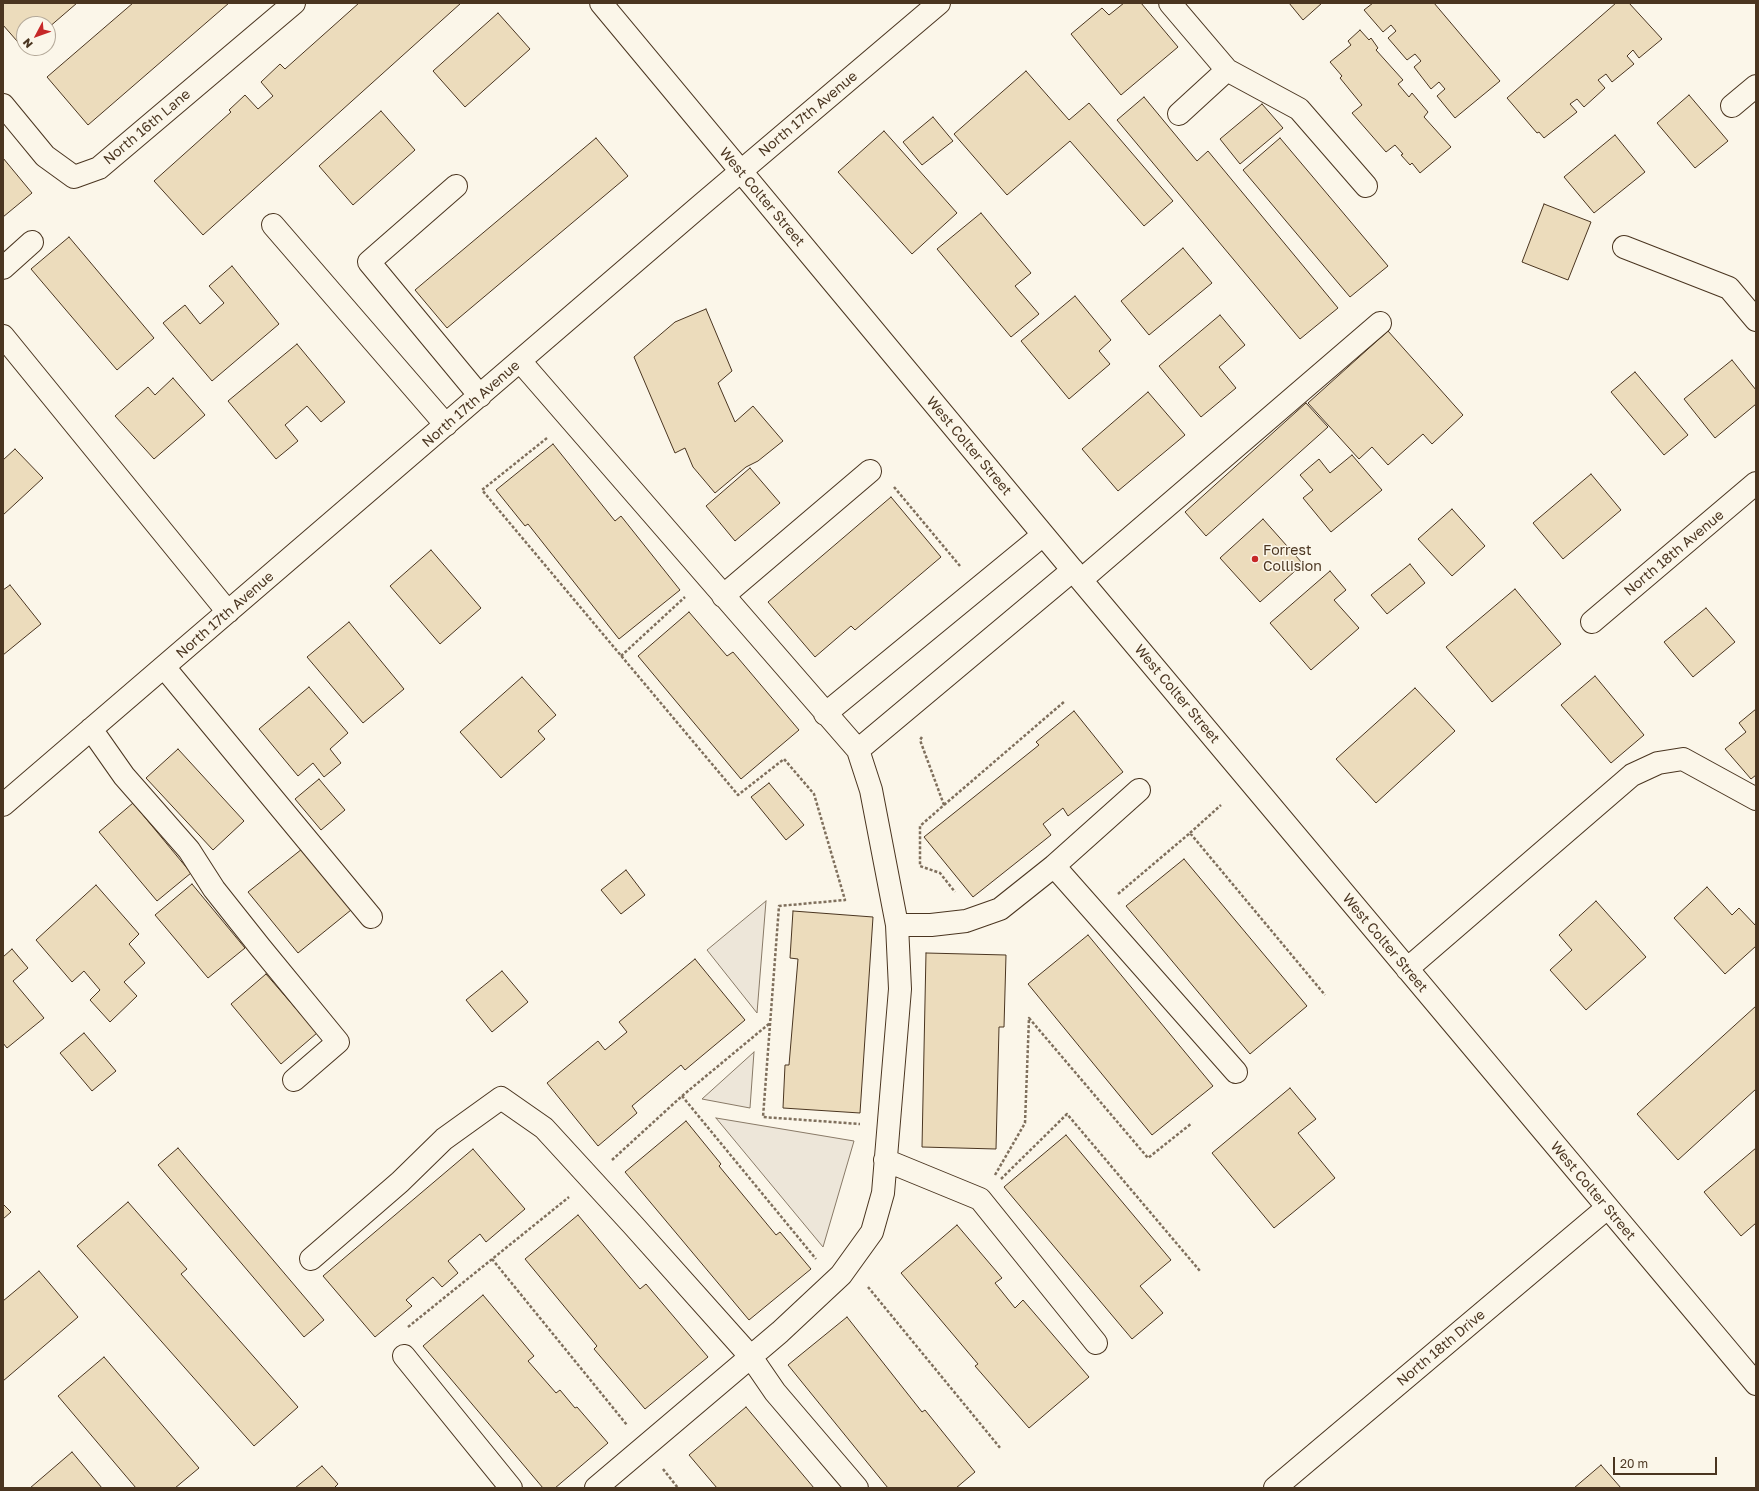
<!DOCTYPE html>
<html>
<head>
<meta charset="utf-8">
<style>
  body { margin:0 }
  #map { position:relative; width:1759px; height:1491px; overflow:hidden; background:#fbf6e9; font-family:"Golos Text",sans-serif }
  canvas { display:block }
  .frame { position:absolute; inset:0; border:4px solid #4a3520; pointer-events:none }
  .north { position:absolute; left:16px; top:16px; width:40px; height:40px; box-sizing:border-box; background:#fbf6e9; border:1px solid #b4a999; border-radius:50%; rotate:229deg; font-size:11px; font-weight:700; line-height:16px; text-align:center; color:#4a3520 }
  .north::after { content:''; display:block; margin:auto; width:14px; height:18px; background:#c62828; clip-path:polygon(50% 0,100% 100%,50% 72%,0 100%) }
  .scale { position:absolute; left:1613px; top:1457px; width:104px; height:18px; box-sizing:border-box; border:2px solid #4a3520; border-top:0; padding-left:5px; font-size:12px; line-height:14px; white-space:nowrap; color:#4a3520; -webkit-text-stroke:3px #fbf6e9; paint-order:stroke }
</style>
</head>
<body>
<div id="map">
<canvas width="1759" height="1491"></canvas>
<div class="frame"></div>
<div class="north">N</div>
<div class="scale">20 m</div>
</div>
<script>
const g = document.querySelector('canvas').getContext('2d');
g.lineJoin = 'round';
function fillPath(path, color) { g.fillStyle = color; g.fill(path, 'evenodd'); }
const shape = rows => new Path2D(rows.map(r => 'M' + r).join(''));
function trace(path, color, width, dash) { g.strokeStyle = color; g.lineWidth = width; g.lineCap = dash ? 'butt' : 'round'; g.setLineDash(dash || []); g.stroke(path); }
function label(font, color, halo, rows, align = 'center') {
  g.font = font + ' "Golos Text",sans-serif'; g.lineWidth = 3; g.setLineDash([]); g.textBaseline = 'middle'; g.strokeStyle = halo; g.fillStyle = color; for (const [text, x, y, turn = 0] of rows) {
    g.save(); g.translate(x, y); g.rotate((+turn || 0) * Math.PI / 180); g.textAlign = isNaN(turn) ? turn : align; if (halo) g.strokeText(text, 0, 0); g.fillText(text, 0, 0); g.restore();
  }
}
const green = shape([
  [766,901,757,1013,707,950,766,901],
  [754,1052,750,1108,702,1099,754,1052],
  [716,1118,854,1141,823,1247,716,1118]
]);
fillPath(green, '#ede6d9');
trace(green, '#887966', 1);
const building = shape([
  [3,3,77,3,48,28,48,24,24,24,24,49,3,25,3,3],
  [133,3,229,3,88,125,47,77,133,3],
  [359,3,461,3,203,235,154,181,231,112,229,110,245,95,258,109,273,96,261,82,280,64,285,69,359,3],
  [1124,3,1141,3,1178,47,1121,95,1071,34,1102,8,1109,15,1124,3],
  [1289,3,1322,3,1303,20,1289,3],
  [1373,3,1434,3,1500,81,1455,118,1437,96,1445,89,1439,82,1431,89,1414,67,1421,61,1415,54,1407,60,1388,38,1396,31,1391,25,1383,32,1364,10,1373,3],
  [1616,3,1629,3,1662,39,1639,58,1633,50,1627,56,1634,64,1612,82,1606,74,1598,80,1605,88,1584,107,1577,99,1570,104,1577,112,1544,138,1539,132,1537,133,1507,98,1616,3],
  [498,13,530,49,465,107,433,71,498,13],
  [1360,30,1369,40,1371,38,1378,48,1376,50,1403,80,1398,84,1409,97,1412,93,1428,112,1424,117,1451,147,1420,173,1412,163,1410,165,1401,155,1403,154,1395,145,1386,152,1352,113,1362,105,1340,78,1342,76,1330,62,1351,45,1348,41,1360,30],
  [1026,71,1069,120,1089,103,1173,201,1144,226,1070,141,1007,195,954,134,1026,71],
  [1689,95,1728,141,1695,168,1657,123,1689,95],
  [1144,97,1197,161,1208,151,1338,308,1300,339,1117,120,1144,97],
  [1262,104,1283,128,1240,164,1220,139,1262,104],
  [381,111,415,150,353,205,319,166,381,111],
  [933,117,953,141,922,165,903,142,933,117],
  [884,131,957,213,912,254,838,172,884,131],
  [1615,135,1645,172,1594,213,1564,177,1615,135],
  [596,138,628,176,447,328,415,290,596,138],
  [1280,138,1388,266,1350,297,1243,170,1280,138],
  [3,158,32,193,3,217,3,158],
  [1544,204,1591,222,1568,280,1522,262,1544,204],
  [981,213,1031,273,1015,286,1039,314,1011,337,937,249,981,213],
  [69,237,154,338,117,370,31,269,69,237],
  [1183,248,1212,283,1149,335,1121,301,1183,248],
  [232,266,279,324,212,381,163,323,185,305,200,324,224,303,209,286,232,266],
  [1075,296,1111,340,1099,351,1110,364,1069,399,1021,341,1075,296],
  [706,309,732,371,718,383,735,422,753,406,783,441,758,461,746,467,715,493,693,467,685,448,675,453,634,357,675,322,706,309],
  [1220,315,1245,345,1219,367,1236,388,1201,417,1159,366,1220,315],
  [1388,331,1463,415,1432,444,1423,434,1388,465,1372,447,1359,459,1308,403,1388,331],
  [297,344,345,402,321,422,307,406,285,425,298,441,276,459,228,401,297,344],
  [1732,360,1756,390,1756,404,1715,438,1684,399,1732,360],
  [1635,372,1688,435,1664,455,1611,392,1635,372],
  [173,378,205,415,154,459,115,416,148,387,155,395,173,378],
  [1148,392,1185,435,1118,491,1082,449,1148,392],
  [1306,403,1328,427,1206,536,1185,512,1306,403],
  [553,444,615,521,621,516,680,590,619,639,528,524,525,526,496,490,553,444],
  [15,449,43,478,3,515,3,460,15,449],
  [1352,455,1382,490,1331,532,1303,498,1313,490,1300,475,1319,459,1330,473,1352,455],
  [750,468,780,503,735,541,706,506,750,468],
  [1591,474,1621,510,1563,559,1533,523,1591,474],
  [891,497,941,557,855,630,851,626,815,657,768,602,891,497],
  [1452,509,1485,546,1452,576,1418,539,1452,509],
  [1263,519,1303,564,1260,602,1220,558,1263,519],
  [431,550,481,608,440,644,390,586,431,550],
  [1410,564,1425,583,1387,614,1371,595,1410,564],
  [1330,571,1346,590,1334,600,1359,628,1311,670,1270,623,1330,571],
  [10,585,41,624,3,655,3,590,10,585],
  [1515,589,1561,644,1492,702,1446,647,1515,589],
  [1706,608,1735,642,1693,677,1664,642,1706,608],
  [689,612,727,656,733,652,799,730,741,779,638,656,689,612],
  [349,622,404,689,363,723,307,657,349,622],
  [1595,676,1644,735,1611,763,1561,705,1595,676],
  [522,677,556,715,538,731,545,739,501,778,460,732,522,677],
  [309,687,348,733,330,749,341,763,324,777,313,763,298,776,259,729,309,687],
  [1415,688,1455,731,1376,803,1336,759,1415,688],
  [1756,709,1756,775,1751,779,1725,749,1746,732,1739,723,1756,709],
  [1074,711,1123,772,1068,816,1063,808,1043,824,1051,835,973,897,924,837,1039,745,1036,742,1074,711],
  [178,749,244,821,213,850,146,778,178,749],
  [319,779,345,810,321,830,295,799,319,779],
  [769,783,804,825,786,840,751,797,769,783],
  [133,803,191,873,157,901,99,832,133,803],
  [302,849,351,910,298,953,248,892,302,849],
  [1184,859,1307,1006,1250,1054,1126,906,1184,859],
  [626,870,645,895,621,914,601,890,626,870],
  [192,884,245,948,208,978,155,915,192,884],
  [96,885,139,934,129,944,145,963,124,982,137,996,110,1022,90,1000,100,990,84,971,72,982,36,940,96,885],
  [1707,887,1732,915,1739,908,1756,926,1756,946,1725,974,1674,918,1707,887],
  [1596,901,1646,957,1586,1010,1550,970,1572,950,1559,935,1596,901],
  [793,911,873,917,860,1113,783,1108,785,1065,789,1065,798,959,790,958,793,911],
  [1088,935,1213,1086,1152,1135,1028,984,1088,935],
  [12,949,28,968,13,981,44,1018,7,1048,3,1043,3,957,12,949],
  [926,953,1006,955,1004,1027,999,1027,996,1149,922,1147,926,953],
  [695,959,745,1020,685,1070,681,1065,632,1106,637,1113,598,1146,547,1083,598,1041,605,1050,627,1032,619,1022,695,959],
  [502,971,528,1002,492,1032,466,1000,502,971],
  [266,974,317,1033,281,1064,231,1004,266,974],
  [1756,1006,1756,1089,1678,1160,1637,1114,1756,1006],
  [84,1033,116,1071,92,1091,60,1053,84,1033],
  [1290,1088,1316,1119,1298,1133,1335,1178,1274,1228,1212,1153,1290,1088],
  [686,1121,721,1164,719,1166,776,1235,780,1232,811,1269,749,1320,625,1172,686,1121],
  [1066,1135,1171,1260,1140,1286,1163,1313,1132,1339,1004,1187,1066,1135],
  [178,1148,324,1320,304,1337,158,1165,178,1148],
  [1756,1148,1756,1223,1741,1236,1704,1192,1756,1148],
  [473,1149,525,1209,486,1242,480,1234,448,1261,458,1273,442,1287,433,1277,406,1300,412,1306,375,1337,323,1276,473,1149],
  [128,1202,187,1269,181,1274,298,1407,254,1446,77,1246,128,1202],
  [3,1204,11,1212,3,1219,3,1204],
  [578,1215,640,1289,646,1284,708,1357,645,1409,594,1349,597,1346,525,1259,578,1215],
  [957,1225,1002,1278,995,1283,1015,1308,1023,1300,1089,1377,1029,1428,975,1366,978,1364,901,1273,957,1225],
  [39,1271,78,1317,3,1381,3,1301,39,1271],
  [483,1295,534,1356,528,1361,556,1393,560,1390,575,1408,577,1407,608,1443,555,1488,543,1488,423,1346,483,1295],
  [847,1317,922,1412,925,1410,975,1472,956,1488,888,1488,788,1365,847,1317],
  [104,1357,199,1468,175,1488,136,1488,58,1396,104,1357],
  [746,1407,814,1488,717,1488,689,1455,746,1407],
  [72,1452,102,1488,30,1488,72,1452],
  [1601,1465,1621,1488,1574,1488,1601,1465],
  [322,1466,338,1484,334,1488,295,1488,322,1466]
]);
fillPath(building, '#ecdcbc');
trace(building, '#4a3520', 1);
const minor = shape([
  [601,3,1081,580,1756,1384],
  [1170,3,1227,70,1299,109,1366,186],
  [3,105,45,156,74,177,99,168,294,3],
  [1732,106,1756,86],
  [1179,114,1227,70],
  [456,186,369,262,480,396],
  [273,225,446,425],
  [1624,247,1729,288,1756,320],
  [3,268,32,242],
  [3,336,228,612],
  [520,361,858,750,871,790,897,925,900,989,883,1193,872,1232,841,1275,780,1332,596,1488],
  [1081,580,1380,323],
  [723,596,870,471],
  [1592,622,1756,483],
  [164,667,371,917],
  [825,714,1043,535],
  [91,729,124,776,189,850,214,889,260,947,338,1042,294,1080],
  [858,750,1073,570],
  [3,805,701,205,939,3],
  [1054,866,1236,1072],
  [897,925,931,925,966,921,1000,909,1054,866,1139,790],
  [1407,969,1632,775,1658,763,1683,759,1756,799],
  [885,1160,980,1199,1096,1343],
  [311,1259,400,1182,444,1139,501,1098,544,1128,633,1225,751,1357,775,1392,857,1488],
  [404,1356,511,1488],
  [1275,1488,1607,1208]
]);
trace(minor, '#4a3520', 24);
trace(shape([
  [547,438,482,490,738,795,784,759,814,794,845,900,779,906,763,1117,860,1124],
  [894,487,960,566],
  [621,656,685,597],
  [922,737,920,740,944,805,920,826,920,866,940,873,955,892],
  [944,805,1065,701],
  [1190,833,1221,805],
  [1118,894,1190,833,1325,995],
  [682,1096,816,1259],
  [612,1160,682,1096,770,1023],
  [995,1175,1025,1123,1029,1018,1148,1158,1192,1123],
  [1001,1179,1067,1114,1200,1271],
  [492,1259,627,1425],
  [868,1287,1001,1449],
  [408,1327,569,1197],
  [663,1469,678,1488]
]), '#7f6f5c', 2.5, [3, 2]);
trace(minor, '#fbf6e9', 22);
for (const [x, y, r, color] of [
  [1255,559,4,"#c62828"]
]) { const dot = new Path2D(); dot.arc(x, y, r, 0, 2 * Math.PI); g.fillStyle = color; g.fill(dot); trace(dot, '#fbf6e9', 1.5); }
label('14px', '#4a3520', '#fbf6e9', [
  ["North 17th Avenue",808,114,-40],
  ["North 16th Lane",147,127,-40],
  ["West Colter Street",762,197,50],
  ["North 17th Avenue",471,404,-41],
  ["West Colter Street",969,446,50],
  ["North 18th Avenue",1674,553,-40],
  ["North 17th Avenue",225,615,-41],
  ["West Colter Street",1177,694,50],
  ["West Colter Street",1385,943,50],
  ["West Colter Street",1593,1191,50],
  ["North 18th Drive",1441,1348,-40]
]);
label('14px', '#4a3520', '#fbf6e9', [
  ["Forrest",1263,551],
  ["Collision",1263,567]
], 'left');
</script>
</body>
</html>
